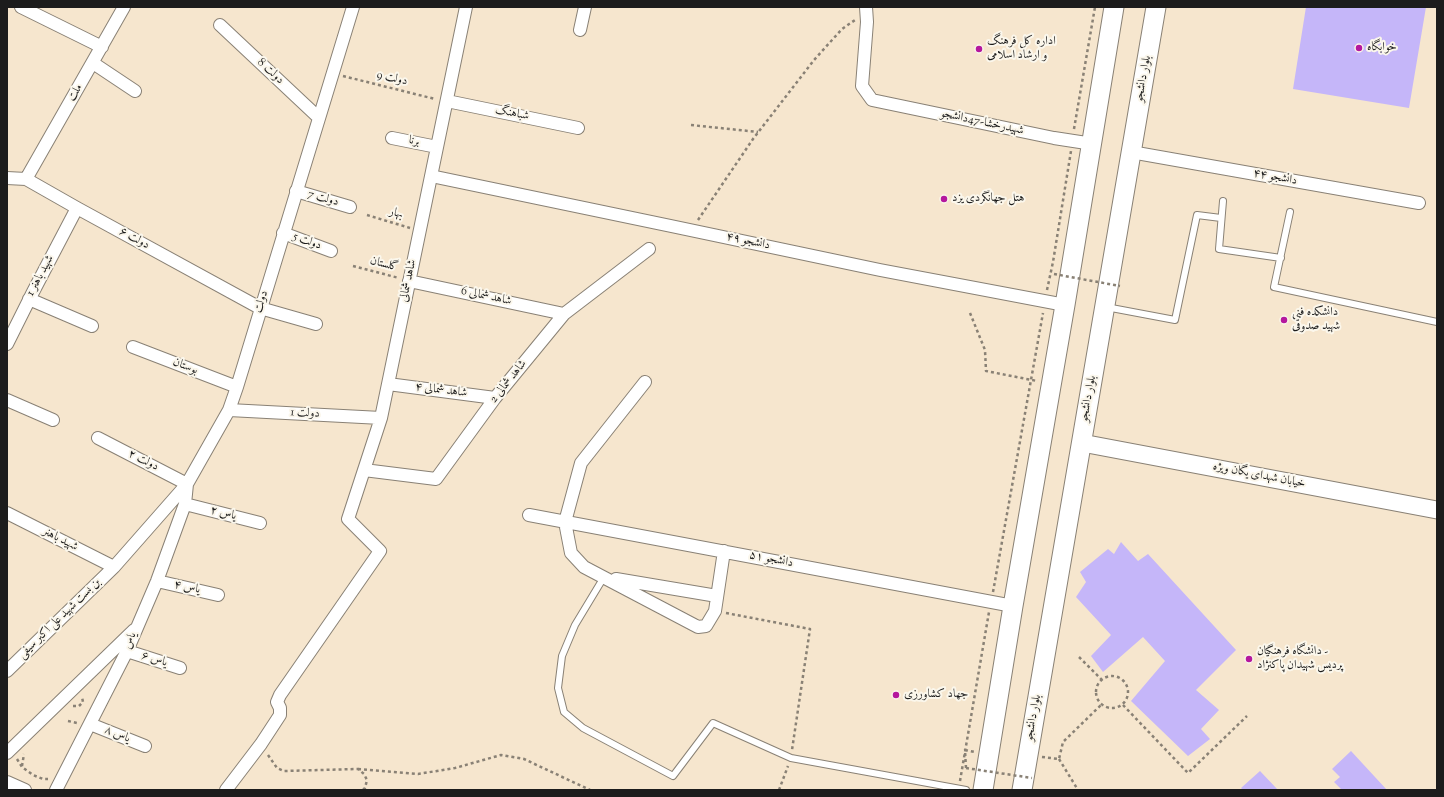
<!DOCTYPE html>
<html>
<head>
<meta charset="utf-8">
<style>
  body { margin:0 }
  #map { position:relative; width:1444px; height:797px; overflow:hidden; background:#f6e6ce; font-family:"Sorts Mill Goudy",serif }
  canvas { display:block }
  .frame { position:absolute; inset:0; border:8px solid #1c1c1c; pointer-events:none }
</style>
</head>
<body>
<div id="map">
<canvas width="1444" height="797"></canvas>
<div class="frame"></div>
</div>
<script>
const g = document.querySelector('canvas').getContext('2d');
g.lineJoin = 'round';
function fillPath(path, color) { g.fillStyle = color; g.fill(path, 'evenodd'); }
const shape = rows => new Path2D(rows.map(r => 'M' + r).join(''));
function trace(path, color, width, dash) { g.strokeStyle = color; g.lineWidth = width; g.lineCap = dash ? 'butt' : 'round'; g.setLineDash(dash || []); g.stroke(path); }
function label(font, color, halo, rows, align = 'center') {
  g.font = font + ' "Sorts Mill Goudy",Amiri,serif'; g.lineWidth = 4; g.setLineDash([]); g.textBaseline = 'middle'; g.strokeStyle = halo; g.fillStyle = color; for (const [text, x, y, turn = 0] of rows) {
    g.save(); g.translate(x, y); g.rotate((+turn || 0) * Math.PI / 180); g.textAlign = isNaN(turn) ? turn : align; if (halo) g.strokeText(text, 0, 0); g.fillText(text, 0, 0); g.restore();
  }
}
fillPath(shape([
  [1306,7,1426,7,1409,108,1293,89],
  [1121,542,1138,561,1148,554,1236,650,1196,690,1219,710,1201,729,1210,739,1188,756,1131,701,1165,661,1143,637,1103,672,1091,656,1111,635,1076,597,1086,582,1080,572,1108,549,1114,554],
  [1351,751,1387,790,1342,790,1334,782,1340,777,1332,769],
  [1260,771,1278,790,1243,790,1241,788]
]), '#c5b6f9');
const lane = shape([
  [1223,201,1219,249,1281,258],
  [1290,212,1274,287,1437,322],
  [1106,307,1175,320,1197,215,1221,218],
  [604,577,575,625,562,656,558,688,564,712,583,728,673,776,713,723,791,758,966,790]
]);
const street = shape([
  [21,7,102,47],
  [866,7,867,22,862,86,872,100,1054,138,1093,144],
  [220,25,319,118],
  [580,30,585,7],
  [93,63,135,91],
  [447,101,578,128],
  [392,138,437,147],
  [1131,152,1419,203],
  [431,176,671,226,880,270,1065,305],
  [7,178,26,179,77,208,260,308,316,324],
  [26,179,124,7],
  [296,191,350,207],
  [283,233,331,251],
  [409,281,564,314],
  [29,299,92,326],
  [7,344,33,292,77,208],
  [133,347,237,387],
  [645,382,581,463,565,522,571,553,584,567,698,627,706,626,715,611,724,551],
  [388,384,495,398],
  [7,400,53,420],
  [229,410,381,418],
  [364,470,436,479,495,398,564,314,649,249],
  [185,504,260,523],
  [7,513,114,567],
  [529,515,1013,606],
  [616,579,717,596],
  [157,581,218,595],
  [127,651,180,668],
  [7,671,114,567,187,484,229,410,237,387,353,7],
  [90,724,145,746],
  [7,753,134,630],
  [7,782,25,790],
  [56,790,127,651,157,581,185,504,187,484,98,438],
  [226,790,261,744,280,715,280,708,277,702,280,695,380,551,348,519,381,418,466,7]
]);
const secondary = shape([
  [1082,443,1437,510]
]);
const primary = shape([
  [983,790,1013,606,1065,305,1114,7],
  [1022,790,1156,7]
]);
trace(lane, '#898175', 8);
trace(street, '#898175', 14);
trace(secondary, '#898175', 19);
trace(primary, '#898175', 21);
trace(shape([
  [343,76,435,99],
  [691,125,758,132],
  [1074,129,1095,7],
  [367,215,410,228],
  [698,220,753,139,814,60,842,29,855,20],
  [353,266,399,278],
  [1047,290,1053,262,1071,151],
  [970,313,985,350,986,371,1037,381],
  [993,592,1043,313],
  [726,613,810,629,792,750],
  [1079,657,1102,680],
  '1096 692a16 16 0 1 1 32 0a16 16 0 1 1-32 0Z',
  [1123,705,1188,773,1247,716],
  [73,706,79,706,83,702,82,697],
  [68,721,77,723],
  [268,755,277,768,284,771,358,769,364,774,367,780,365,788,363,790],
  [1042,757,1059,759,1063,742,1101,705],
  [17,759,22,767,33,775,43,779,48,779],
  [1059,759,1078,790],
  [22,766,24,754],
  [966,768,965,750,975,752],
  [358,769,418,774,455,768,501,755,524,759,590,790],
  [960,781,989,612],
  [779,790,788,766]
]), '#898175', 2.5, [3, 3]);
trace(lane, '#fff', 6);
trace(street, '#fff', 12);
trace(secondary, '#fff', 17);
trace(primary, '#fff', 19);
trace(shape([
  [1054,274,1120,286],
  [966,768,1032,778]
]), '#898175', 2.5, [3, 3]);
for (const [x, y, r, color] of [
  [1359,48,4,"#b5179e"],
  [979,49,4,"#b5179e"],
  [944,199,4,"#b5179e"],
  [1284,320,4,"#b5179e"],
  [1249,659,4,"#b5179e"],
  [896,695,4,"#b5179e"]
]) { const dot = new Path2D(); dot.arc(x, y, r, 0, 2 * Math.PI); g.fillStyle = color; g.fill(dot); trace(dot, '#fbf7ec', 1.5); }
label('12px', '#1c1c1c', '#fbf7ec', [
  ["اداره کل فرهنگ",987,42],
  ["و ارشاد اسلامی",987,56],
  ["خوابگاه",1367,48],
  ["هتل جهانگردی یزد",952,199],
  ["دانشکده فنی",1292,313],
  ["شهید صدوقی",1292,327],
  ["دانشگاه فرهنگیان -",1257,652],
  ["پردیس شهیدان پاکنژاد",1257,666],
  ["جهاد کشاورزی",904,695]
], 'left');
label('12px', '#1c1c1c', '#fbf7ec', [
  ["دولت 8",270,72,43],
  ["دولت 9",392,79,13],
  ["بلوار دانشجو",1144,79,-80],
  ["ملت",76,93,-60],
  ["شباهنگ",512,114,11],
  ["شهیدرخشا-47دانشجو",982,123,12],
  ["برنا",414,142,12],
  ["دانشجو ۴۴",1275,178,10],
  ["دولت 7",323,199,16],
  ["بهار",396,214,16],
  ["دولت ۶",134,239,29],
  ["دولت 5",307,242,20],
  ["دانشجو ۴۹",748,242,12],
  ["گلستان",384,265,15],
  ["شهید باهنر 1",41,276,-62],
  ["شاهد شمالی",409,281,-78],
  ["شاهد شمالی 6",486,297,12],
  ["دولت",262,302,-73],
  ["بوستان",185,367,21],
  ["شاهد شمالی 2",509,382,-51],
  ["شاهد شمالی ۴",441,391,7],
  ["بلوار دانشجو",1089,399,-80],
  ["دولت 1",305,414,3],
  ["دولت ۲",143,461,27],
  ["خیابان شهدای یگان ویژه",1259,476,11],
  ["یاس ۲",223,514,14],
  ["شهید باهنر",60,540,27],
  ["دانشجو ۵۱",771,560,11],
  ["یاس ۴",187,588,12],
  ["بن بست شهید علی اکبر سیفی",60,619,-44],
  ["یاس",131,641,-69],
  ["یاس ۶",154,660,17],
  ["بلوار دانشجو",1034,718,-80],
  ["یاس ۸",117,735,22]
]);
</script>
</body>
</html>
